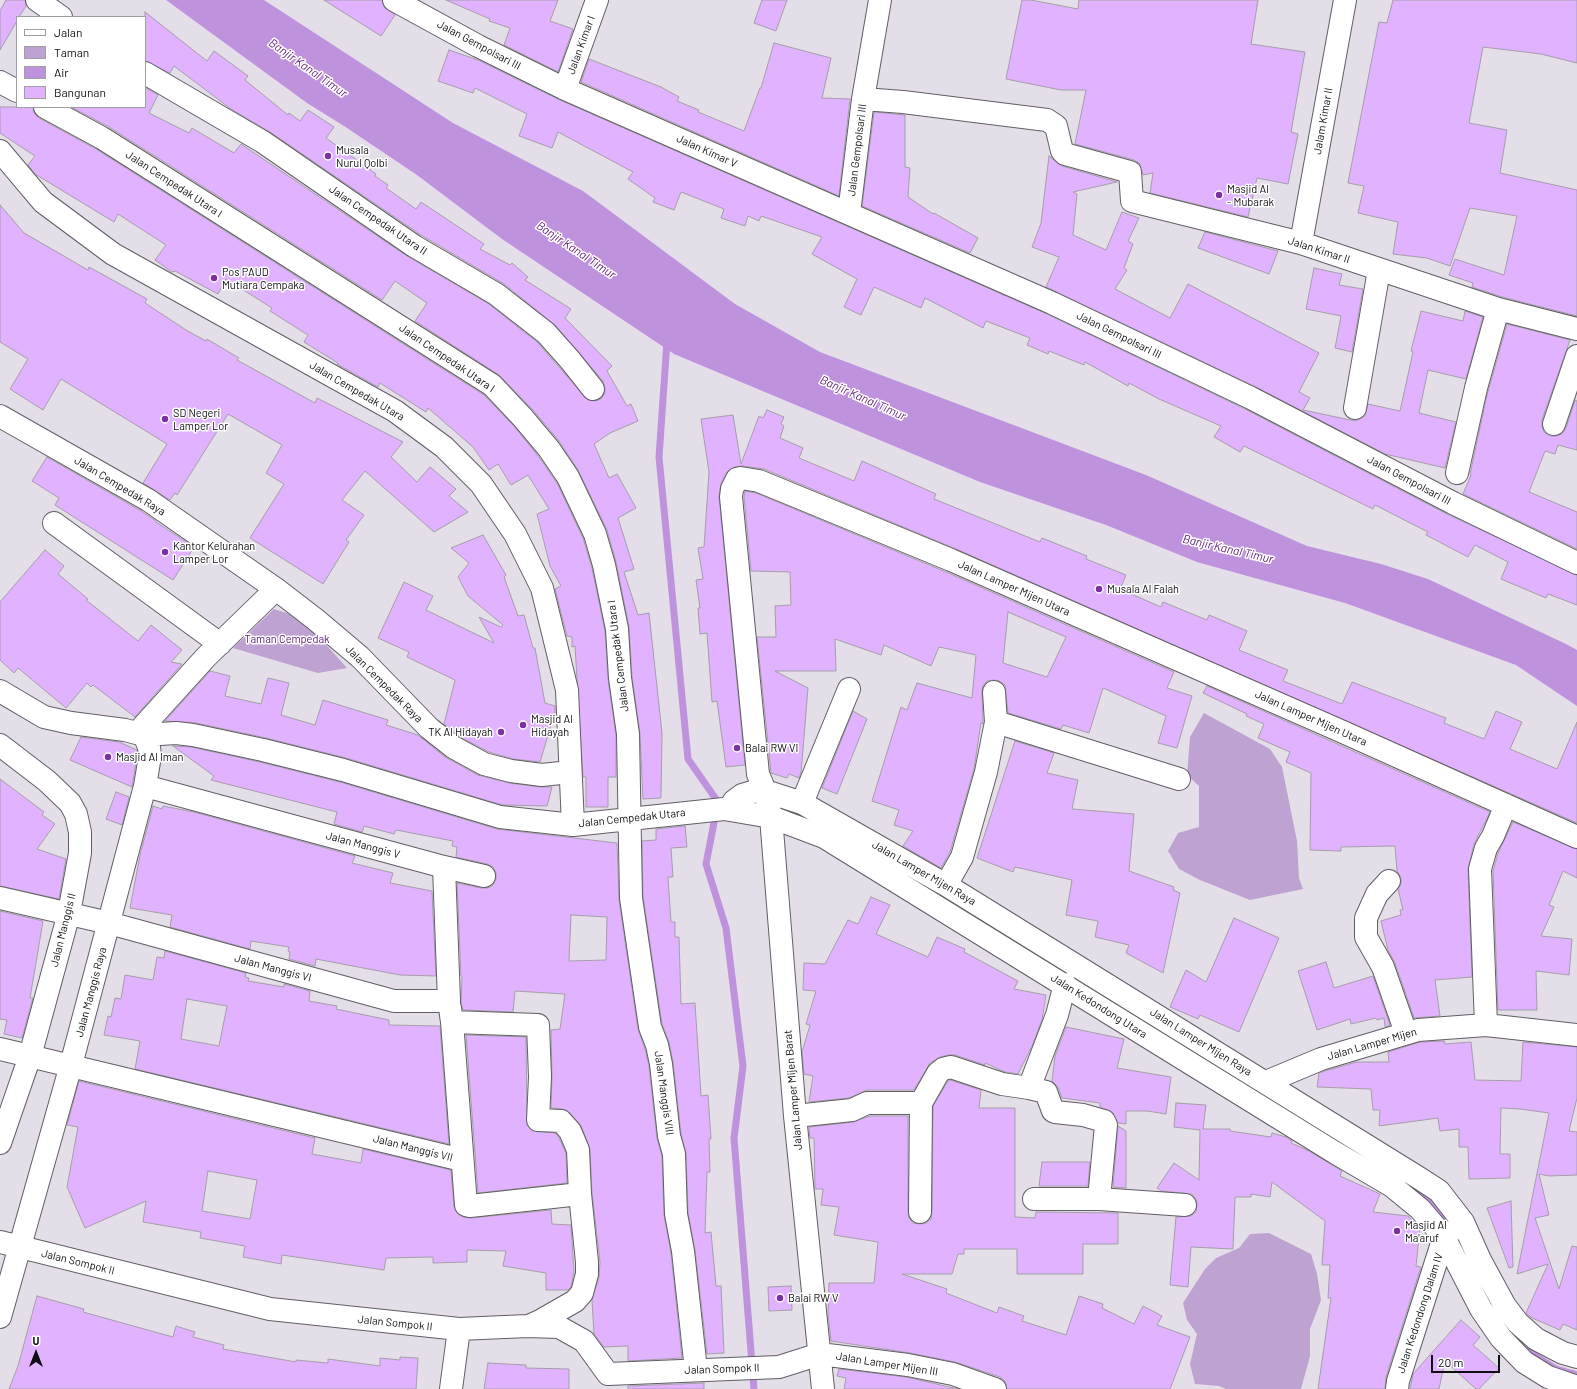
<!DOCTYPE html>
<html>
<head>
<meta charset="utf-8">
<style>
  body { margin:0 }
  #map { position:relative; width:1577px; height:1389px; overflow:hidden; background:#e4dee9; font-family:Barlow,sans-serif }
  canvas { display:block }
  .legend { position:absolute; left:16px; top:16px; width:130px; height:92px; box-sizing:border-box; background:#fff; border:1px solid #9f9ea0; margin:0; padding:5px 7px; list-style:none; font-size:12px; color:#0f0d11 }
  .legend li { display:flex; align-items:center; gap:8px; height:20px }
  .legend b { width:20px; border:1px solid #9f9ea0 }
  .north { position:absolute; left:16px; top:1333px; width:40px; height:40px; -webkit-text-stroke:3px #fff; paint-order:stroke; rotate:0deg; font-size:11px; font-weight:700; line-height:16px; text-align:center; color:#0f0d11 }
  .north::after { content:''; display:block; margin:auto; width:14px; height:18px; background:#0f0d11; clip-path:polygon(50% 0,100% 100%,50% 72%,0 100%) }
  .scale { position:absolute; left:1431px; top:1355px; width:69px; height:18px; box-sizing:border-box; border:2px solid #0f0d11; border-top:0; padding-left:5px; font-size:12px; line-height:14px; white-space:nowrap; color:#0f0d11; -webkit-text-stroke:3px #fff; paint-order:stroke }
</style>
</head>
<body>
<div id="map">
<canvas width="1577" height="1389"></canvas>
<ul class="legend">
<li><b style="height:5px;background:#fff"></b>Jalan</li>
<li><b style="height:11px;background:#bea2d1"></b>Taman</li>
<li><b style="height:11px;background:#bf92dd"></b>Air</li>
<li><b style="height:11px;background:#e0b2ff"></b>Bangunan</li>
</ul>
<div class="north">U</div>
<div class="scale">20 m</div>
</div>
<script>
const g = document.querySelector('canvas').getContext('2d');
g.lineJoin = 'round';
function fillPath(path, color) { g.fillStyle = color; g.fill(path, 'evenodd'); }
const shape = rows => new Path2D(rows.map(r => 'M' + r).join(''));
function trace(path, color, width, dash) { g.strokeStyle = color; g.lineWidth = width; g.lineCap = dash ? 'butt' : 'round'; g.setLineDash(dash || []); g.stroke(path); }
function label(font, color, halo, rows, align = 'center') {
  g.font = font + ' Barlow,sans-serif'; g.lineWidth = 3; g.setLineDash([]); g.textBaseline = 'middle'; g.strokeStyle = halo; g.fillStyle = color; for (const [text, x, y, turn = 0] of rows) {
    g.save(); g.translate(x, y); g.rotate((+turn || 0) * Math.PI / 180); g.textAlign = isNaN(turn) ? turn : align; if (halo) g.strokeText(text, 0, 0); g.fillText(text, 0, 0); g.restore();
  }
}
fillPath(shape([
  [274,609,302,618,347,668,318,673,233,648],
  [1204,713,1270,749,1282,767,1297,841,1299,878,1303,889,1250,900,1200,880,1179,869,1168,851,1178,833,1199,827,1199,786,1187,775,1190,737],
  [1269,1233,1311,1254,1317,1274,1321,1300,1310,1329,1310,1356,1301,1389,1226,1389,1219,1386,1195,1384,1190,1364,1197,1334,1187,1320,1183,1303,1205,1269,1216,1258,1239,1248,1250,1234]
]), '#bea2d1');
fillPath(shape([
  [166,0,264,0,453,123,583,191,735,304,820,352,1146,475,1307,546,1381,564,1428,579,1566,644,1577,650,1577,706,1516,665,1345,603,1197,562,1106,525,980,482,674,354,502,239,417,175,344,126,307,103]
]), '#bf92dd');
trace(shape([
  [667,341,659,457,688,759,718,802,706,864,726,928,743,1066,734,1138,754,1389],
  [776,808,798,813],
  [1146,1022,1214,1065],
  [1408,1184,1433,1206,1455,1232,1466,1254],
  [1524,1349,1556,1369,1577,1375]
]), '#bf92dd', 7);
const building = shape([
  [6,0,25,0,26,6,19,17,17,17,17,21,0,50,0,11,6,0],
  [324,0,382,0,384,7,395,15,381,36,324,0],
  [446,0,558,0,550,21,573,29,558,72,504,45,510,28,489,21,490,19,446,0],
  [762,0,787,0,776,31,754,23,762,0],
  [1022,0,1031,0,1078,9,1079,0,1258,0,1251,44,1305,52,1291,132,1298,134,1288,184,1257,178,1248,217,1150,193,1153,173,1143,175,1140,164,1134,160,1075,144,1086,90,1061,90,1006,79,1022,0],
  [1393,0,1577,0,1577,63,1541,54,1483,47,1469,123,1507,130,1500,173,1577,190,1577,316,1502,297,1472,287,1473,283,1449,275,1455,259,1504,275,1517,216,1470,208,1450,266,1427,258,1393,254,1398,222,1358,213,1364,186,1348,183,1379,22,1387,23,1393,0],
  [145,12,207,61,214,51,248,76,245,80,288,115,289,113,300,121,308,110,334,127,326,138,376,174,375,176,388,185,386,188,416,209,421,202,484,244,480,249,510,265,512,263,528,277,525,280,571,309,565,318,612,366,607,371,627,406,631,404,638,421,610,433,594,444,609,478,617,474,636,508,618,518,634,569,624,572,638,615,649,613,662,733,661,798,643,799,640,734,632,677,629,627,616,562,607,530,578,470,559,441,533,410,499,375,415,321,427,303,395,281,382,300,109,127,71,107,145,107,145,87,158,95,149,113,189,133,192,128,234,153,241,144,407,256,489,304,537,342,588,400,595,401,601,399,605,393,605,388,603,381,555,325,504,284,421,235,270,132,231,109,174,66,170,73,145,61,145,12],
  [774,43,831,58,822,98,850,99,839,196,581,82,589,59,661,87,679,97,677,101,699,110,698,112,744,131,760,88,761,88,774,43],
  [449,50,478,60,560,100,1047,314,1245,409,1447,514,1577,575,1577,605,1548,594,1546,598,1501,579,1508,562,1475,545,1468,557,1426,535,1428,532,1375,505,1373,509,1244,446,1240,452,1214,437,1221,426,1159,399,1129,383,1128,386,1085,362,1084,365,1049,351,1048,354,1027,345,1030,338,986,321,983,328,925,298,921,308,874,287,861,315,844,307,857,279,812,254,822,237,761,216,759,221,748,216,745,226,721,218,724,209,681,192,674,210,653,202,655,198,628,179,633,172,558,132,552,148,519,136,527,114,475,88,473,93,438,81,449,50],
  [0,107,33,107,34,113,39,118,96,149,484,395,514,426,539,457,557,483,583,538,592,568,605,631,608,679,616,735,616,777,608,777,608,807,586,807,586,777,583,777,575,646,572,647,572,637,567,636,555,589,561,586,550,566,537,514,549,509,528,475,511,485,498,464,489,470,473,447,428,408,426,412,380,383,378,387,337,364,338,363,304,342,308,335,270,311,272,308,226,279,218,294,175,271,172,272,155,260,166,245,118,214,114,222,35,174,28,165,35,156,0,133,0,107],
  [874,112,905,115,905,167,910,168,908,197,933,214,934,213,978,238,970,253,862,206,874,112],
  [1049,156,1062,166,1117,182,1073,192,1077,194,1073,235,1106,250,1122,212,1139,218,1128,241,1133,244,1124,268,1127,270,1115,289,1170,318,1188,284,1319,353,1299,392,1310,398,1303,410,1355,421,1365,416,1368,404,1400,411,1413,352,1411,351,1421,311,1463,321,1465,311,1483,317,1466,379,1428,370,1419,413,1456,422,1445,468,1385,454,1256,387,1046,287,1059,257,1032,247,1041,223,1049,156],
  [0,205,24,233,88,270,89,267,147,299,145,303,186,330,206,341,207,339,239,358,237,360,315,403,317,398,403,442,391,457,417,482,430,467,456,489,449,496,468,512,434,532,365,471,342,500,364,515,346,540,349,542,323,584,250,538,284,484,266,473,282,445,228,414,177,495,175,493,170,500,143,483,167,444,61,379,43,410,10,389,28,359,0,342,0,205],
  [1205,232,1278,251,1269,274,1198,248,1205,232],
  [1314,268,1342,274,1339,285,1363,289,1352,352,1335,348,1341,316,1306,309,1314,268],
  [1507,324,1570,340,1542,420,1542,426,1544,432,1550,436,1556,436,1562,434,1566,428,1575,400,1577,401,1577,450,1558,445,1555,454,1545,451,1529,492,1577,512,1577,549,1463,494,1471,475,1470,474,1487,395,1507,324],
  [767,410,784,417,781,424,784,426,780,438,803,448,799,458,854,481,862,461,936,494,934,499,1040,542,1042,538,1087,556,1086,559,1126,575,1120,589,1161,607,1163,602,1207,620,1209,615,1247,631,1239,650,1288,670,1283,681,1342,704,1352,682,1446,718,1444,723,1484,739,1496,711,1522,722,1510,749,1557,769,1577,722,1577,823,956,549,764,469,743,466,734,467,726,473,721,484,719,496,745,765,726,767,717,701,712,702,707,633,700,634,698,608,700,608,696,580,703,579,698,548,704,547,709,472,701,419,733,415,741,464,759,416,763,418,767,410],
  [47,457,141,511,156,521,156,522,194,547,173,580,55,505,59,498,32,481,47,457],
  [745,491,756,493,946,572,1174,672,1167,688,1192,696,1177,748,1158,743,1166,716,1103,688,1089,733,1063,725,1061,729,1008,713,1005,685,999,681,993,680,987,681,983,686,982,692,983,721,983,724,981,723,974,769,950,852,941,868,903,846,913,831,894,825,899,810,872,801,901,707,907,710,917,683,972,698,976,655,939,647,931,666,884,645,881,655,835,639,836,671,775,671,808,688,801,773,799,778,789,774,787,778,771,773,757,637,776,637,775,606,791,605,790,572,751,571,744,497,745,491],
  [1008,612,1066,637,1047,677,1003,663,1008,612],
  [483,535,506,575,504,577,518,616,524,615,533,648,535,648,545,703,555,706,555,712,540,762,513,759,489,752,460,737,444,724,455,680,407,657,409,652,378,638,404,582,433,596,426,610,494,643,479,617,501,627,503,625,468,596,458,577,469,563,451,548,483,535],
  [45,550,64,566,58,574,88,599,86,600,138,641,151,625,182,650,171,662,182,664,135,717,93,685,91,687,87,683,66,708,18,668,14,673,0,660,0,602,45,550],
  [210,671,230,676,225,696,261,704,268,678,289,683,281,715,315,725,323,700,388,720,386,725,418,735,445,757,478,775,509,783,540,787,552,787,547,806,502,805,346,758,266,738,196,723,165,721,210,671],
  [1207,686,1490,812,1474,844,1468,869,1472,977,1435,980,1440,1016,1414,1018,1395,963,1388,950,1381,921,1401,915,1400,910,1403,910,1398,889,1401,884,1401,878,1397,871,1395,846,1341,847,1341,851,1310,850,1311,773,1286,762,1290,752,1258,738,1264,724,1246,716,1247,714,1203,693,1207,686],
  [853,711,867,719,837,794,822,788,853,711],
  [81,737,119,742,137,750,137,756,132,787,70,760,81,737],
  [1015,741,1054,753,1047,773,1078,780,1072,809,1134,814,1129,871,1174,887,1173,890,1180,893,1163,973,1126,953,1129,945,1095,937,1098,921,1066,915,1072,880,1015,867,1013,872,977,858,1015,741],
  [173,746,191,747,260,762,340,782,497,829,617,843,619,900,638,1029,645,1049,649,1066,657,1138,662,1156,664,1215,671,1253,682,1358,628,1361,628,1346,604,1347,594,1334,592,1300,599,1277,600,1262,592,1193,590,1149,581,1126,570,1113,562,1109,551,1108,552,1077,551,1030,560,1029,565,994,515,991,513,1012,463,1010,461,1003,462,976,461,976,457,883,481,888,488,888,493,885,496,879,496,873,493,867,487,864,456,857,457,847,452,846,453,841,396,830,394,834,364,826,362,832,334,824,337,812,211,780,214,776,173,746],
  [571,915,607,917,606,960,569,961,571,915],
  [0,779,44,812,42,815,55,824,37,849,66,859,59,899,0,886,0,779],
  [116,792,129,797,122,825,106,819,116,792],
  [153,806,162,809,163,806,194,812,355,856,352,863,393,873,390,883,432,891,436,976,400,975,316,959,315,966,289,959,290,952,288,951,289,947,251,941,250,949,170,927,172,915,130,908,140,855,153,806],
  [1513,822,1577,849,1577,878,1563,871,1549,905,1554,907,1541,936,1572,939,1569,975,1536,971,1537,1010,1498,1010,1493,871,1498,853,1513,822],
  [685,826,687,847,671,848,673,877,668,877,671,922,675,922,675,937,679,937,681,1004,695,1003,701,1096,708,1095,711,1139,709,1139,710,1172,707,1172,705,1233,711,1232,716,1286,721,1286,724,1353,707,1354,695,1250,688,1213,686,1153,681,1134,673,1062,669,1042,662,1024,643,897,642,841,656,840,656,829,685,826],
  [871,897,890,905,876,934,928,957,937,937,965,949,964,952,1018,981,1014,989,1046,995,1042,1020,1032,1046,1018,1074,1005,1072,985,1063,985,1065,955,1055,948,1055,940,1057,930,1063,914,1090,867,1090,849,1098,809,1102,813,1076,804,1074,802,1052,810,1025,806,1024,816,991,803,990,804,963,825,964,848,920,858,924,871,897],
  [0,911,43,921,30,998,33,998,22,1038,4,1034,7,1020,0,1019,0,911],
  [1234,918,1279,938,1239,1032,1200,1015,1198,1019,1170,1007,1186,970,1206,982,1234,918],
  [165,951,246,973,245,977,249,978,248,981,284,987,284,984,310,991,309,1001,337,1006,336,1009,389,1020,389,1025,440,1026,449,1144,135,1069,140,1041,104,1035,108,1016,111,1017,115,998,121,999,125,975,153,980,157,957,164,958,165,951],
  [187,999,227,1006,219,1046,181,1039,187,999],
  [1326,962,1334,988,1373,976,1390,1025,1385,1027,1384,1018,1377,1020,1376,1018,1351,1024,1350,1019,1317,1030,1298,971,1326,962],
  [1066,1027,1124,1039,1117,1068,1171,1077,1166,1114,1147,1111,1126,1111,1126,1124,1118,1123,1112,1112,1100,1107,1100,1103,1062,1098,1058,1087,1052,1081,1055,1056,1066,1027],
  [466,1035,526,1037,527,1125,532,1131,555,1133,559,1138,566,1153,567,1183,478,1193,466,1035],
  [1444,1041,1445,1044,1471,1042,1475,1080,1521,1081,1523,1042,1577,1047,1577,1098,1569,1131,1577,1132,1577,1175,1549,1176,1539,1174,1549,1215,1535,1218,1559,1289,1572,1246,1577,1247,1577,1330,1563,1324,1560,1330,1532,1318,1526,1313,1548,1264,1517,1274,1549,1113,1520,1109,1501,1108,1500,1154,1510,1154,1510,1178,1469,1179,1468,1147,1459,1147,1459,1129,1440,1131,1438,1118,1379,1126,1380,1110,1373,1110,1371,1089,1317,1087,1319,1073,1325,1071,1356,1062,1389,1062,1388,1052,1420,1042,1444,1041],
  [950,1080,981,1090,979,1108,1015,1108,1015,1217,1035,1218,1036,1212,1118,1213,1118,1244,1083,1244,1083,1274,1017,1274,1017,1249,964,1249,964,1254,958,1254,952,1274,902,1274,947,1289,946,1293,997,1313,999,1307,1024,1316,1022,1321,1066,1335,1079,1296,1103,1304,1102,1308,1134,1324,1143,1306,1162,1316,1157,1325,1190,1337,1170,1389,1007,1389,1005,1381,1000,1377,955,1362,910,1353,831,1341,828,1314,829,1283,874,1283,878,1242,834,1235,839,1207,821,1205,823,1189,815,1189,814,1138,810,1138,809,1127,853,1122,870,1116,908,1116,908,1212,909,1218,913,1223,920,1224,926,1223,931,1219,932,1212,933,1106,948,1081,950,1080],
  [79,1081,315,1138,312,1154,361,1163,363,1149,451,1170,454,1206,457,1213,463,1217,471,1218,551,1210,552,1224,571,1225,574,1272,571,1287,568,1290,546,1290,546,1273,503,1266,506,1251,467,1250,467,1262,433,1263,433,1257,386,1258,384,1270,282,1255,281,1264,243,1257,245,1246,200,1238,201,1232,143,1222,146,1201,85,1228,67,1187,78,1127,67,1125,79,1081],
  [208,1171,257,1180,250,1219,202,1211,208,1171],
  [1176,1103,1206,1105,1203,1129,1230,1129,1230,1131,1271,1137,1272,1133,1286,1137,1292,1141,1291,1143,1309,1151,1342,1171,1340,1176,1380,1194,1373,1212,1408,1216,1420,1228,1416,1266,1421,1267,1386,1377,1385,1389,1318,1389,1331,1298,1328,1298,1330,1265,1322,1265,1325,1221,1272,1182,1270,1197,1251,1194,1251,1197,1235,1197,1233,1249,1191,1247,1188,1287,1170,1285,1176,1217,1191,1216,1196,1212,1197,1205,1196,1199,1192,1194,1161,1191,1157,1188,1174,1163,1199,1180,1200,1130,1174,1127,1176,1103],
  [1118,1126,1126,1131,1126,1188,1113,1187,1118,1126],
  [1042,1162,1090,1162,1088,1186,1039,1186,1042,1162],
  [1511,1201,1513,1267,1509,1268,1487,1208,1511,1201],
  [791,1286,792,1310,769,1311,768,1287,791,1286],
  [37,1296,84,1309,83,1312,173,1337,176,1326,195,1332,193,1337,224,1345,223,1349,296,1362,296,1360,328,1363,328,1359,380,1366,380,1358,400,1360,400,1357,418,1358,416,1389,9,1389,18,1366,37,1296],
  [1461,1320,1480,1337,1473,1345,1499,1368,1479,1389,1476,1389,1445,1361,1439,1389,1410,1389,1413,1374,1461,1320],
  [488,1363,526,1365,526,1368,569,1369,569,1389,484,1389,488,1363],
  [839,1369,906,1377,958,1389,844,1389,846,1378,837,1376,839,1369],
  [704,1383,704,1389,628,1389,628,1386,704,1383]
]);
fillPath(building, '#e0b2ff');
trace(building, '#a49ea8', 1);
const minor = shape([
  [37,0,61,17],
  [394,0,478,46,565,89,1052,303,1251,398,1453,503,1577,563],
  [145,73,263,142,414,246,496,294,546,333,570,360,593,389],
  [0,82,17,91],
  [565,89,597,0],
  [863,99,903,102,1047,120,1056,126,1062,151,1065,154,1130,172,1132,201,1301,243,1498,309,1577,329],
  [45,107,102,138,492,385,523,418,549,449,568,477,595,534,604,565,617,629,620,678,628,734,631,898,650,1027,657,1045,661,1064,669,1136,674,1154,676,1214,683,1251,696,1370],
  [0,151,43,202,113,254,395,411,444,447,481,484,515,534,542,588,567,690,573,825,724,809,771,817,824,837,1334,1152,1392,1186,1420,1209,1444,1237,1481,1309,1501,1338,1524,1362,1548,1377,1577,1387],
  [849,213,863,99,880,0],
  [1301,243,1345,0],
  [1355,408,1379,270],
  [0,416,148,500,276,589,315,619,360,657,429,728,453,747,484,764,511,771,542,775,570,772],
  [1554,424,1577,356],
  [1457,473,1476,388,1498,309],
  [54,523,220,644],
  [0,691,44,717,71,723,125,730,144,735,176,733,193,735,263,750,343,770,500,817,573,825],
  [996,722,1179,779],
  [138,732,206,657,276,589],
  [0,745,47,781,70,803,76,814,80,832,80,853,69,913,30,1056,0,1143],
  [802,803,849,689],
  [729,809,734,801,742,795,752,792,765,791,802,803,946,885,1419,1178,1439,1191,1463,1222,1480,1260,1505,1306,1518,1323,1536,1339,1563,1353,1577,1357],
  [444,867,484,876],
  [1389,881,1377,894,1366,918,1366,937,1383,967,1406,1033],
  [946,885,962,857,986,772,996,722,994,692],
  [0,898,109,923,394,1001,449,1001,444,867,145,786],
  [450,1008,452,1022,538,1025,540,1077,538,1120,561,1121,570,1131,578,1150,580,1194],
  [452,1022,466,1205,470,1206,580,1194,587,1262,587,1274,582,1293,575,1301,540,1321,531,1325],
  [1486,1025,1480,869,1486,848,1493,836,1506,805],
  [0,1049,462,1160],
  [1266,1082,1321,1059,1418,1030,1486,1025,1577,1035],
  [1029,1088,1046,1092,1053,1111,1055,1112,1083,1115,1104,1121,1106,1125,1099,1199,1185,1205],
  [795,1116,852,1110,867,1103,921,1103,938,1073,943,1069,951,1067,1002,1084,1029,1088,1057,1015,1065,984],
  [1034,1199,1099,1199],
  [920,1212,921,1103],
  [0,1242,270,1309,459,1329,528,1326,559,1327,584,1341,608,1374,779,1367,820,1354,908,1365,953,1374,995,1389],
  [0,1317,71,1065,145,786,150,756,149,747,144,735],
  [451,1389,459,1329],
  [823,1389,795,1116,771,817,765,791,758,774,731,497,732,489,737,479,741,478,759,481,951,560,1343,732,1577,837],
  [1397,1389,1398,1381,1444,1237,1450,1232]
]);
trace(minor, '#625d66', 24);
trace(minor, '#fff', 22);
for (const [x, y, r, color] of [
  [328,156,4,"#7b31a3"],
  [1219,195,4,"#7b31a3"],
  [214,278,4,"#7b31a3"],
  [165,419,4,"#7b31a3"],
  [165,552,4,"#7b31a3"],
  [1099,589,4,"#7b31a3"],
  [523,725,4,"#7b31a3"],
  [501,732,4,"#7b31a3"],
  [737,748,4,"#7b31a3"],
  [108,757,4,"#7b31a3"],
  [1397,1231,4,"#7b31a3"],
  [780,1298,4,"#7b31a3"]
]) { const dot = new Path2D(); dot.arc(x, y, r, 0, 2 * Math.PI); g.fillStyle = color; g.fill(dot); trace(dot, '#fff', 1.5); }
label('11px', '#0f0d11', '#fff', [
  ["Jalan Gempolsari III",479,45,28],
  ["Jalan Kimar I",581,45,-70],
  ["Jalam Kimar II",1323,121,-80],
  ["Jalan Gempolsari III",857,150,-83],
  ["Jalan Kimar V",707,151,24],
  ["Jalan Cempedak Utara I",174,184,33],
  ["Jalan Cempedak Utara II",378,220,34],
  ["Jalan Kimar II",1319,250,18],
  ["Jalan Gempolsari III",1119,335,26],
  ["Jalan Cempedak Utara I",447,358,34],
  ["Jalan Cempedak Utara",357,391,30],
  ["Jalan Gempolsari III",1409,480,28],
  ["Jalan Cempedak Raya",120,486,31],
  ["Jalan Lamper Mijen Utara",1014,588,24],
  ["Jalan Cempedak Utara I",618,656,-97],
  ["Jalan Cempedak Raya",384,684,45],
  ["Jalan Lamper Mijen Utara",1311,718,24],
  ["Jalan Cempedak Utara",632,818,-6],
  ["Jalan Manggis V",363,845,15],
  ["Jalan Lamper Mijen Raya",924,873,30],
  ["Jalan Manggis II",63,930,-76],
  ["Jalan Manggis VI",273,968,15],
  ["Jalan Manggis Raya",91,992,-75],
  ["Jalan Kedondong Utara",1099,1006,32],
  ["Jalan Lamper Mijen Raya",1201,1042,32],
  ["Jalan Lamper Mijen",1372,1044,-16],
  ["Jalan Lamper Mijen Barat",793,1090,-95],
  ["Jalan Manggis VIII",664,1093,82],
  ["Jalan Manggis VII",413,1148,14],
  ["Jalan Sompok II",78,1262,14],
  ["Jalan Kedondong Dalam IV",1420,1313,-72],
  ["Jalan Sompok II",395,1323,6],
  ["Jalan Lamper Mijen III",887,1364,9],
  ["Jalan Sompok II",722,1369,-2]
]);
label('11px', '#0f0d11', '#fff', [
  ["Musala",336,150],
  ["Nurul Qolbi",336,163],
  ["Masjid Al",1227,189],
  ["- Mubarak",1227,202],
  ["Pos PAUD",222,272],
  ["Mutiara Cempaka",222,285],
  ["SD Negeri",173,413],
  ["Lamper Lor",173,426],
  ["Kantor Kelurahan",173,546],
  ["Lamper Lor",173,559],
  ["Musala Al Falah",1107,589],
  ["Masjid Al",531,719],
  ["Hidayah",531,732],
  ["TK Al Hidayah",493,732,"right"],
  ["Balai RW VI",745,748],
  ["Masjid Al Iman",116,757],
  ["Masjid Al",1405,1225],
  ["Ma'aruf",1405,1238],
  ["Balai RW V",788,1298]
], 'left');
label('11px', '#551b73', '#fff', [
  ["Taman Cempedak",287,639]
]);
label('italic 12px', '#5e267d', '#fff', [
  ["Banjir Kanal Timur",308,68,35],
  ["Banjir Kanal Timur",576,250,34],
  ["Banjir Kanal Timur",863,398,24],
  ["Banjir Kanal Timur",1228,549,13]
]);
</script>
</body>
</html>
